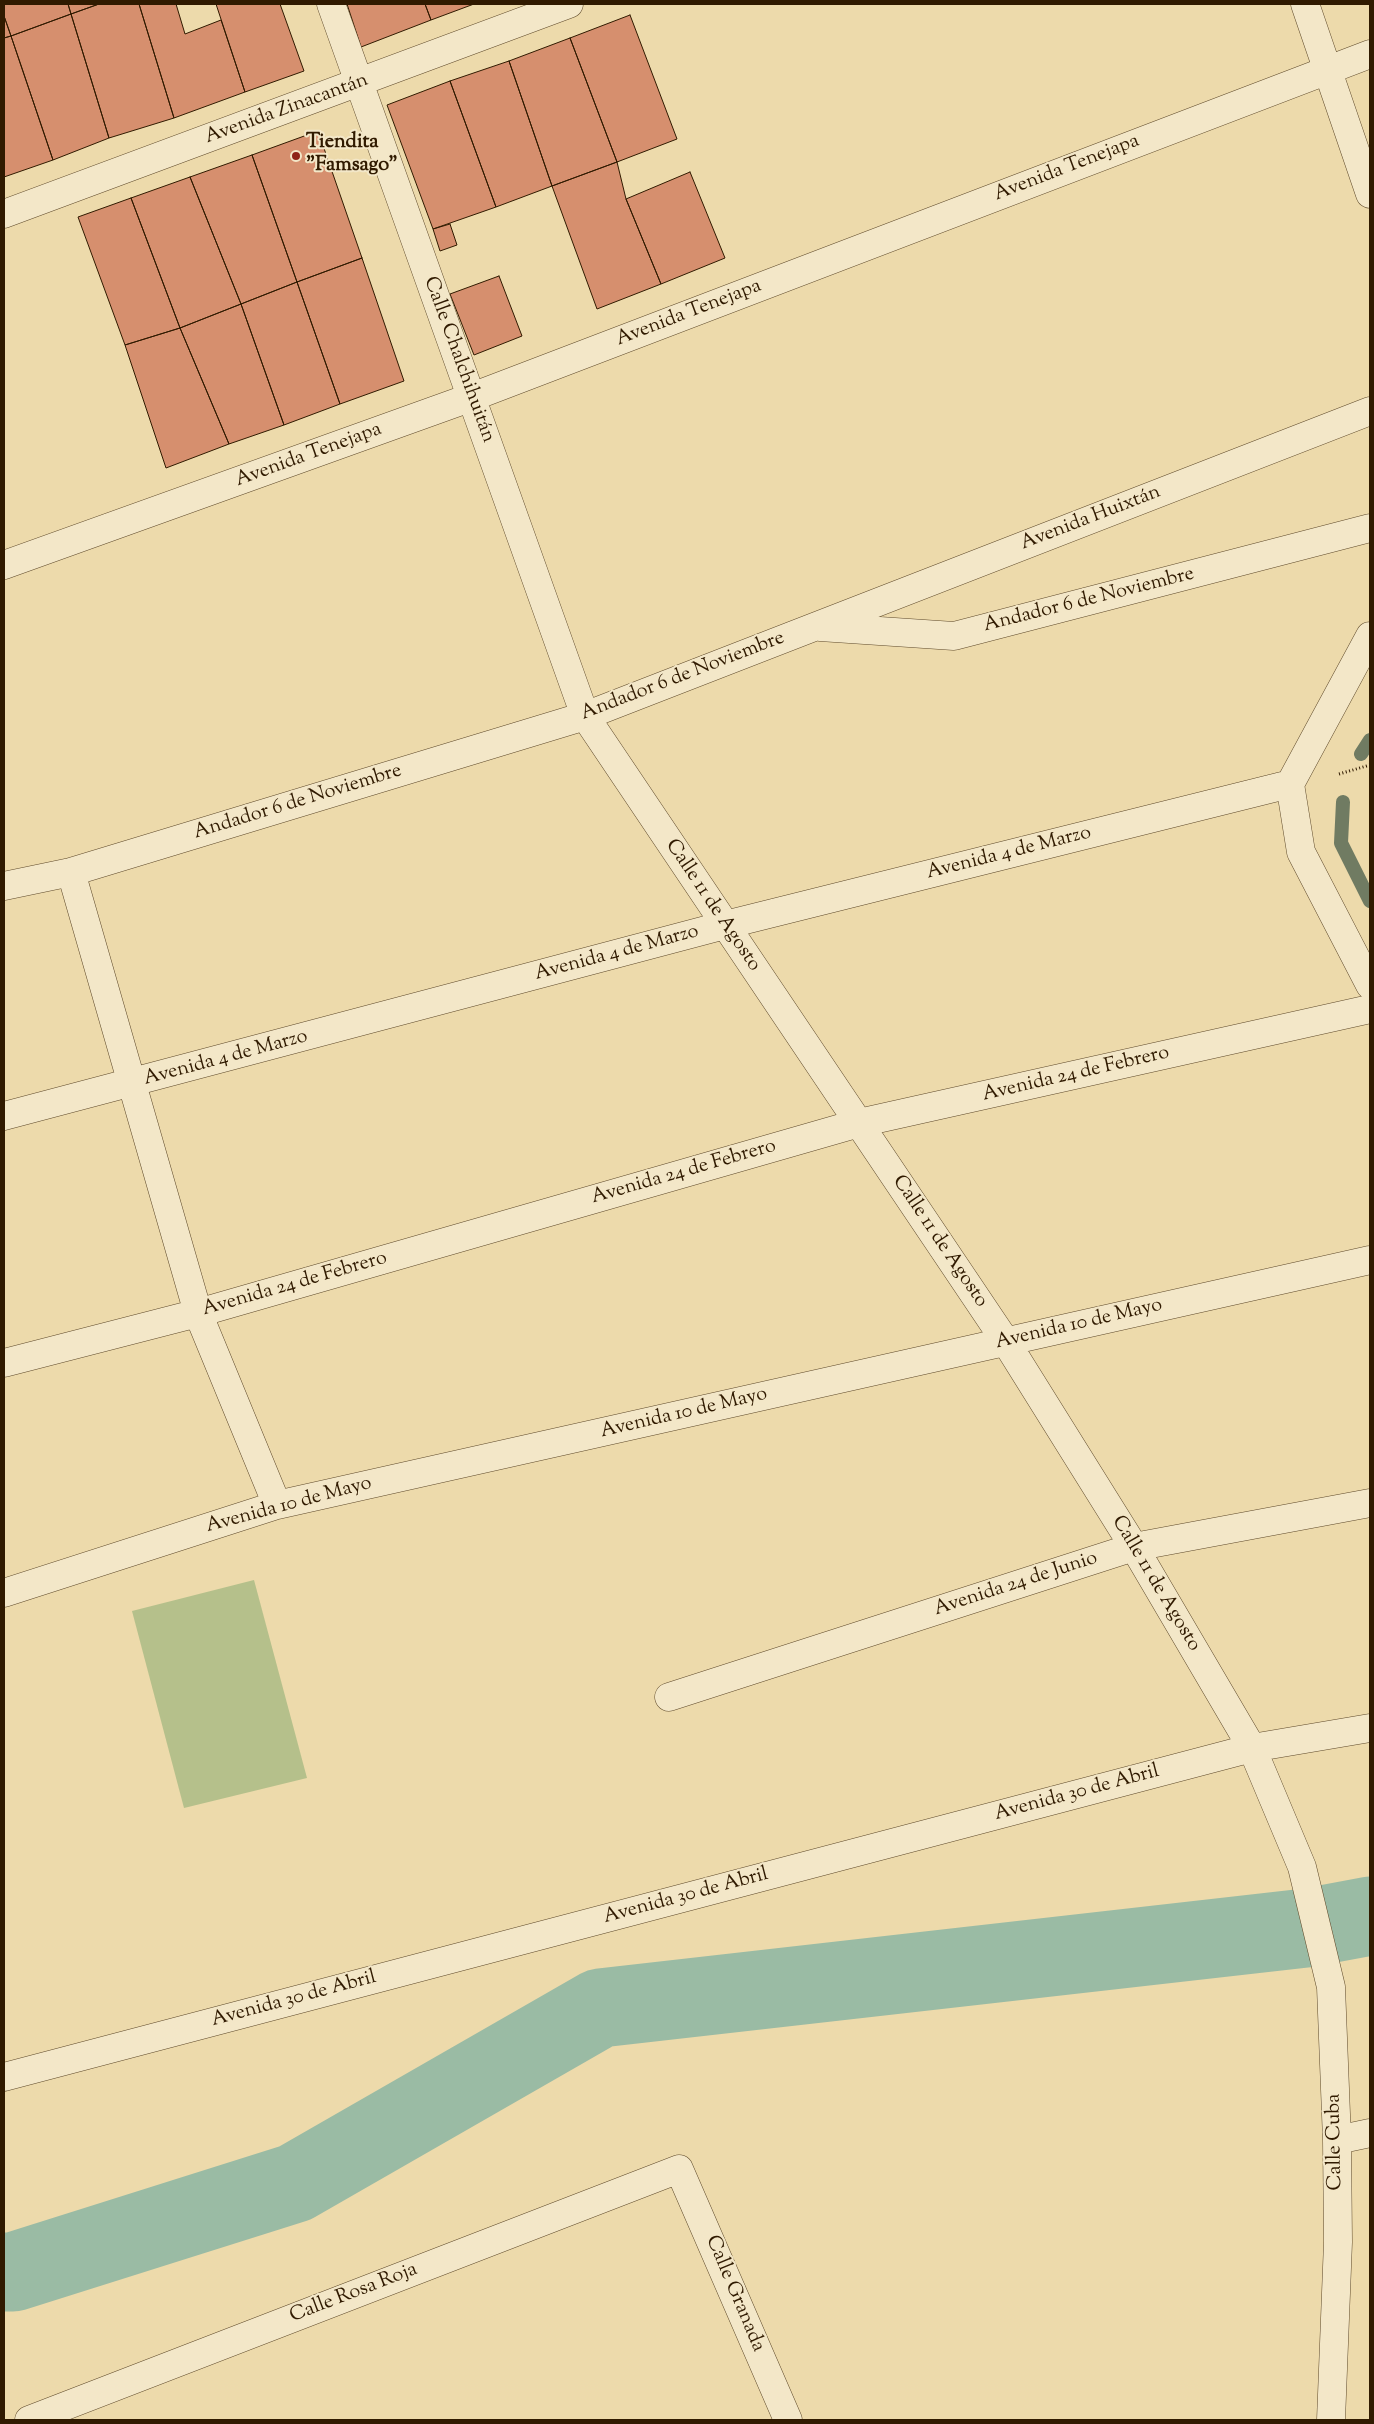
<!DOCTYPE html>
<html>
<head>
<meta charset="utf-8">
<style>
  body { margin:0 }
  #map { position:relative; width:1374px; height:2424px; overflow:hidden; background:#eddaab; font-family:"Sorts Mill Goudy",serif }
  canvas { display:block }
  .frame { position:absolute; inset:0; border:5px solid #301a00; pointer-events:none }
</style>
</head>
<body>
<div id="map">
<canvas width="1374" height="2424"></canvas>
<div class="frame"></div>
</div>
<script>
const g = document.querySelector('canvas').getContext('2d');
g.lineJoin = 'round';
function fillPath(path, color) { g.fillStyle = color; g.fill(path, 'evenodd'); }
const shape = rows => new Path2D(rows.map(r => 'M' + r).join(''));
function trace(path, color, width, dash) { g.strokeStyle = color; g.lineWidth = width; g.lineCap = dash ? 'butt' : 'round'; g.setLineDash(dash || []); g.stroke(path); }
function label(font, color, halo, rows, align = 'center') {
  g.font = font + ' "Sorts Mill Goudy",serif'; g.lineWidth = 4; g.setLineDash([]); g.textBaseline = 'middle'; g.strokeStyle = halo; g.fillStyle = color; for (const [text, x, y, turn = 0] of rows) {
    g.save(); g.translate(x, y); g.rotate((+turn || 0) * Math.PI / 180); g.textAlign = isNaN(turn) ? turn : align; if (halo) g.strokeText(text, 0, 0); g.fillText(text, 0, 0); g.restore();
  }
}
fillPath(shape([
  [254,1580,307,1778,184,1808,132,1611]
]), '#b5c08b');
trace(shape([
  [1361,754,1370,740],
  [1343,802,1341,843,1370,901],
  [1366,1918,1370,1913]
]), '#707b62', 14);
trace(shape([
  [4,2272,13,2272,295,2183,600,2008,1306,1928,1370,1916]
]), '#9abba4', 79);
const building = shape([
  [4,4,68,4,71,14,11,36,4,16,4,4],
  [68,4,99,4,71,14,68,4],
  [99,4,139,4,174,118,109,138,71,14,99,4],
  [139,4,176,4,185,34,221,20,245,92,174,118,139,4],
  [216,4,280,4,304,71,245,92,216,4],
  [347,4,425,4,431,20,361,47,347,4],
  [425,4,474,4,431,20,425,4],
  [71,14,109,138,53,160,11,36,71,14],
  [630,15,677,139,617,162,570,38,630,15],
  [4,16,11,36,4,38,4,16],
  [11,36,53,160,4,177,4,38,11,36],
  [570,38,617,162,552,186,509,61,570,38],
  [509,61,552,186,496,207,450,81,509,61],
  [450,81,496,207,433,229,387,105,450,81],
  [318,131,362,258,297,282,252,155,318,131],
  [252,155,297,282,241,304,190,177,252,155],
  [617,162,626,199,661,284,597,309,552,186,617,162],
  [690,172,725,258,661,284,626,199,690,172],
  [190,177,241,304,180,328,131,198,190,177],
  [131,198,180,328,125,345,78,217,131,198],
  [450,224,457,245,440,251,433,229,450,224],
  [362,258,404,381,340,404,297,282,362,258],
  [499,276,522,336,474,355,450,294,499,276],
  [297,282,340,404,284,425,241,304,297,282],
  [241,304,284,425,229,444,180,328,241,304],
  [180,328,229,444,166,468,125,345,180,328]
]);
fillPath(building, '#d68f6e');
trace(building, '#301a00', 1);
const street = shape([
  [331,4,585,716,1006,1342,1134,1547,1252,1748,1302,1867,1331,1987,1337,2140,1338,2242,1331,2420],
  [1305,4,1370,194],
  [4,214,569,4],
  [4,565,472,397,1370,54],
  [820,627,954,636,1370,528],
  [1290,784,1301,852,1370,985],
  [1290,784,1370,636],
  [71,872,198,1313,277,1505],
  [4,886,71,872,585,716,1370,411],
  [4,1116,725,925,1290,784],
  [4,1363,198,1313,859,1123,1370,1009],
  [4,1593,277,1505,1370,1260],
  [669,1697,1134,1547,1370,1503],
  [4,2077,1252,1748,1370,1728],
  [1337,2140,1370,2133],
  [29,2420,679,2169,788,2420]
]);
trace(street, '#5f4a2b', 29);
trace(shape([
  [1339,774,1370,765]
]), '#301a00', 3, [1, 2.5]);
trace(street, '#f3e7c8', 28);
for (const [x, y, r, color] of [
  [296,156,5,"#8f2418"]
]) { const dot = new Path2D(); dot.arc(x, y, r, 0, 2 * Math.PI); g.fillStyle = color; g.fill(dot); trace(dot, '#f3e7c8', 2); }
label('20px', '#301a00', '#f3e7c8', [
  ["Avenida Zinacantán",287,110,-20],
  ["Avenida Tenejapa",1067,169,-21],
  ["Avenida Tenejapa",689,314,-21],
  ["Calle Chalchihuitán",458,360,70],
  ["Avenida Tenejapa",309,456,-20],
  ["Avenida Huixtán",1091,519,-21],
  ["Andador 6 de Noviembre",1089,601,-14],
  ["Andador 6 de Noviembre",683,677,-21],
  ["Andador 6 de Noviembre",298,803,-17],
  ["Avenida 4 de Marzo",1009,854,-14],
  ["Calle 11 de Agosto",712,906,56],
  ["Avenida 4 de Marzo",617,954,-15],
  ["Avenida 4 de Marzo",226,1059,-15],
  ["Avenida 24 de Febrero",1076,1075,-13],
  ["Avenida 24 de Febrero",684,1173,-16],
  ["Calle 11 de Agosto",939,1242,56],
  ["Avenida 24 de Febrero",295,1285,-16],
  ["Avenida 10 de Mayo",1079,1325,-13],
  ["Avenida 10 de Mayo",684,1414,-13],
  ["Avenida 10 de Mayo",289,1506,-15],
  ["Calle 11 de Agosto",1155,1584,59],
  ["Avenida 24 de Junio",1016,1585,-18],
  ["Avenida 30 de Abril",1077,1794,-15],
  ["Avenida 30 de Abril",686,1897,-15],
  ["Avenida 30 de Abril",294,2000,-15],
  ["Calle Cuba",1336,2142,-91],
  ["Calle Rosa Roja",354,2294,-21],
  ["Calle Granada",734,2294,67]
]);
label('bold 20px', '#301a00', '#f3e7c8', [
  ["Tiendita",306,144],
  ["\"Famsago\"",306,167]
], 'left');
</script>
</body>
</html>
